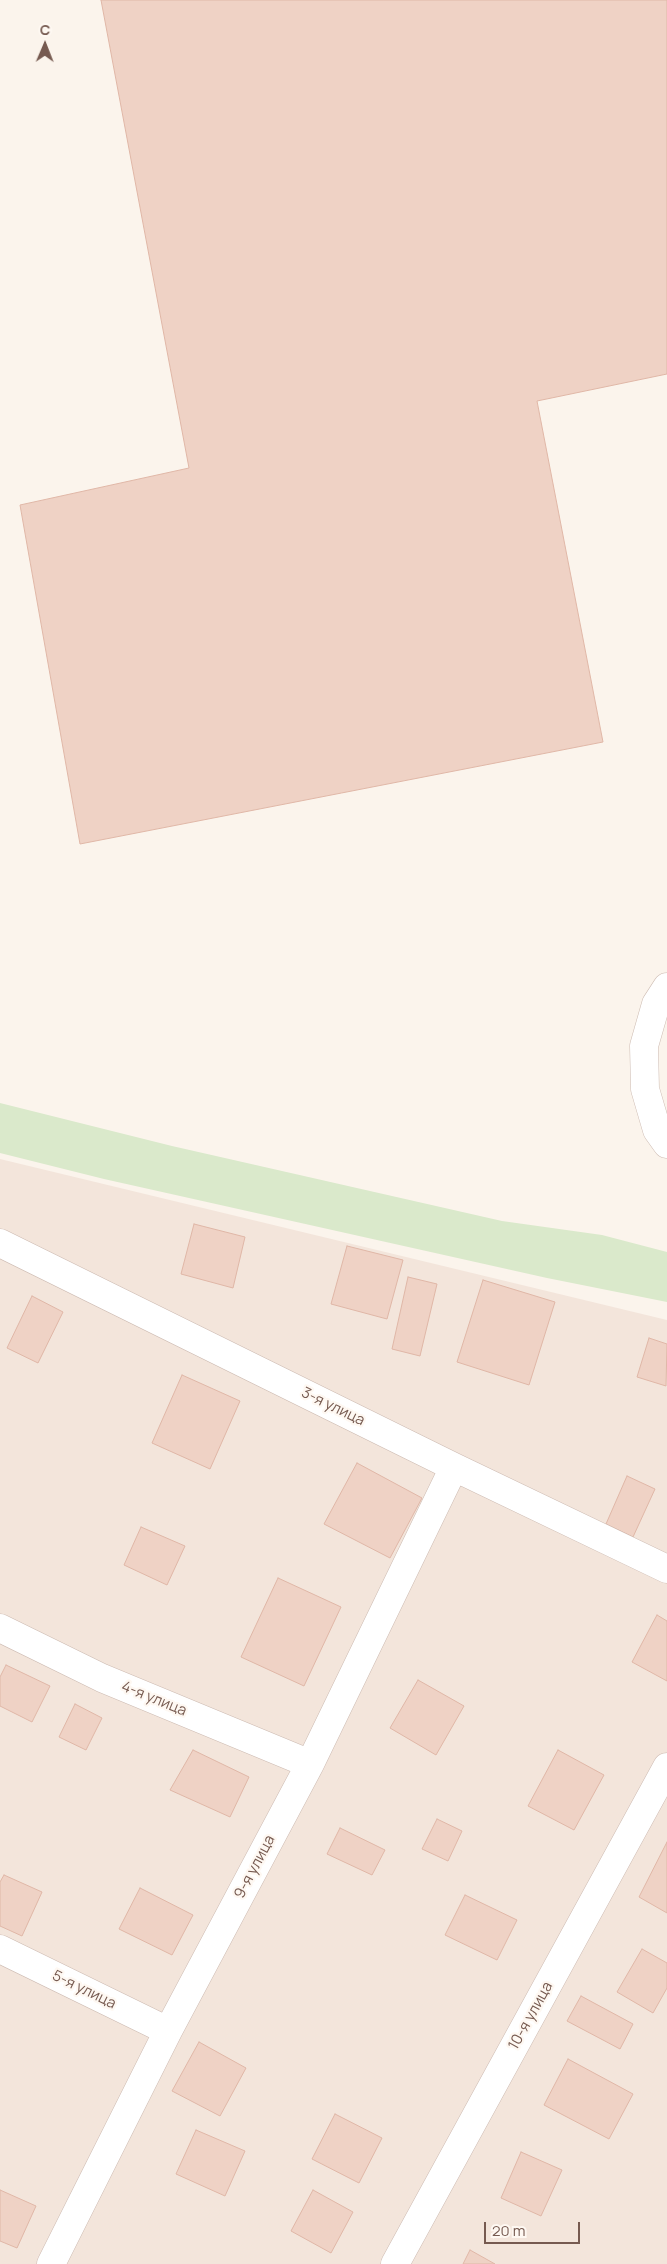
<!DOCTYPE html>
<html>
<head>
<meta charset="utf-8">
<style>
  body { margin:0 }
  #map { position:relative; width:667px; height:2264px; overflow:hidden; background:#fbf4ec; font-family:Manrope,sans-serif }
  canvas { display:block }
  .north { position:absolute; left:20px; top:20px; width:50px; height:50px; -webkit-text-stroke:4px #fef8f2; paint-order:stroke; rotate:1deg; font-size:14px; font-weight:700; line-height:20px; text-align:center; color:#765a50 }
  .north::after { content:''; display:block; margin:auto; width:18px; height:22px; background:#765a50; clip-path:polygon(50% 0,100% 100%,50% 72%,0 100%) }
  .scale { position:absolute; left:484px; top:2222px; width:96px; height:22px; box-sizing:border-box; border:2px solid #765a50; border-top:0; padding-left:6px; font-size:15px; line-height:18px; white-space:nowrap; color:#765a50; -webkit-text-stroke:4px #fef8f2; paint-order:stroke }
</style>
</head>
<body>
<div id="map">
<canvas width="667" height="2264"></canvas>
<div class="north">С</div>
<div class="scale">20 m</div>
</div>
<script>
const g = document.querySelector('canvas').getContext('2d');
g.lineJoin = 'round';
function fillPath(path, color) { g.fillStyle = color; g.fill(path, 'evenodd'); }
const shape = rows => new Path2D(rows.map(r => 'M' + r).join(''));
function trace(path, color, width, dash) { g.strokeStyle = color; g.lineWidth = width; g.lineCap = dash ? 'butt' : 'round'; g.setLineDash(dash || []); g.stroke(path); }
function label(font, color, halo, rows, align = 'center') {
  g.font = font + ' Manrope,sans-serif'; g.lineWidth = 4.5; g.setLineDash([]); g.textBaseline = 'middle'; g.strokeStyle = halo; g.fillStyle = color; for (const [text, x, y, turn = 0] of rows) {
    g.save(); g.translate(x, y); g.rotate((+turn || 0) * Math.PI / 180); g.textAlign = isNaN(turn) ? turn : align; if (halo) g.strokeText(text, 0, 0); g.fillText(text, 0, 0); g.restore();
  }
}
fillPath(shape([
  [0,1159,667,1320,667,2264,0,2264]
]), '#f3e5db');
fillPath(shape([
  [0,1103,172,1146,502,1221,602,1235,667,1252,667,1302,547,1278,104,1179,0,1153]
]), '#dae9cb');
const building = shape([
  [101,0,667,0,667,374,537,401,603,742,80,844,20,505,189,468,101,0],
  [194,1224,245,1237,233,1288,181,1274,194,1224],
  [347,1246,403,1260,387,1319,331,1304,347,1246],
  [408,1277,437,1284,420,1356,392,1349,408,1277],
  [483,1280,555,1302,529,1385,457,1362,483,1280],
  [32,1296,63,1312,38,1363,7,1348,32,1296],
  [649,1338,667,1344,666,1386,637,1377,649,1338],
  [182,1375,240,1401,210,1469,152,1443,182,1375],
  [357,1463,422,1498,390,1558,324,1524,357,1463],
  [627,1476,655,1489,633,1537,606,1524,627,1476],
  [141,1527,185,1546,167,1585,124,1565,141,1527],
  [278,1578,341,1607,304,1686,241,1657,278,1578],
  [657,1615,667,1621,667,1681,632,1662,657,1615],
  [6,1665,50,1686,32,1722,0,1706,0,1677,6,1665],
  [418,1680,464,1706,436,1755,390,1728,418,1680],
  [75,1704,102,1718,86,1750,59,1737,75,1704],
  [193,1750,249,1777,230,1817,170,1790,193,1750],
  [558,1750,604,1775,574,1830,528,1806,558,1750],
  [437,1819,462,1831,448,1861,422,1849,437,1819],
  [340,1828,385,1850,372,1875,327,1854,340,1828],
  [667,1842,667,1913,639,1897,667,1842],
  [4,1875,42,1892,22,1936,0,1926,0,1882,4,1875],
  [140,1888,193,1915,172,1955,119,1929,140,1888],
  [465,1895,517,1920,497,1960,445,1935,465,1895],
  [642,1949,667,1963,667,1988,653,2013,617,1992,642,1949],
  [581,1996,633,2024,620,2049,567,2021,581,1996],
  [199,2042,246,2068,220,2116,172,2091,199,2042],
  [568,2059,633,2094,609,2139,544,2105,568,2059],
  [335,2114,382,2138,359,2183,312,2159,335,2114],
  [196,2130,245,2151,225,2196,176,2174,196,2130],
  [521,2152,562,2170,541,2216,501,2198,521,2152],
  [0,2190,36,2206,17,2248,0,2241,0,2190],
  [313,2190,353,2212,331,2253,291,2231,313,2190],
  [470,2250,495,2264,463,2264,470,2250]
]);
fillPath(building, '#efd2c5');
trace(building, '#e0b7a7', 1);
const minor = shape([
  [667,987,656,1004,644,1046,645,1089,657,1130,667,1144],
  [0,1243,454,1467,667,1569],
  [0,1628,102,1678,310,1764],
  [0,1949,168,2031],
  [51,2264,168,2031,310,1764,454,1467],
  [395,2264,667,1767]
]);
trace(minor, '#cdbbb2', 29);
trace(minor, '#fff', 28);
label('15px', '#765a50', '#fef8f2', [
  ["3-я улица",333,1407,26],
  ["4-я улица",154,1699,22],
  ["9-я улица",255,1867,-62],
  ["5-я улица",84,1990,26],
  ["10-я улица",531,2016,-61]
]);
</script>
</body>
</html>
